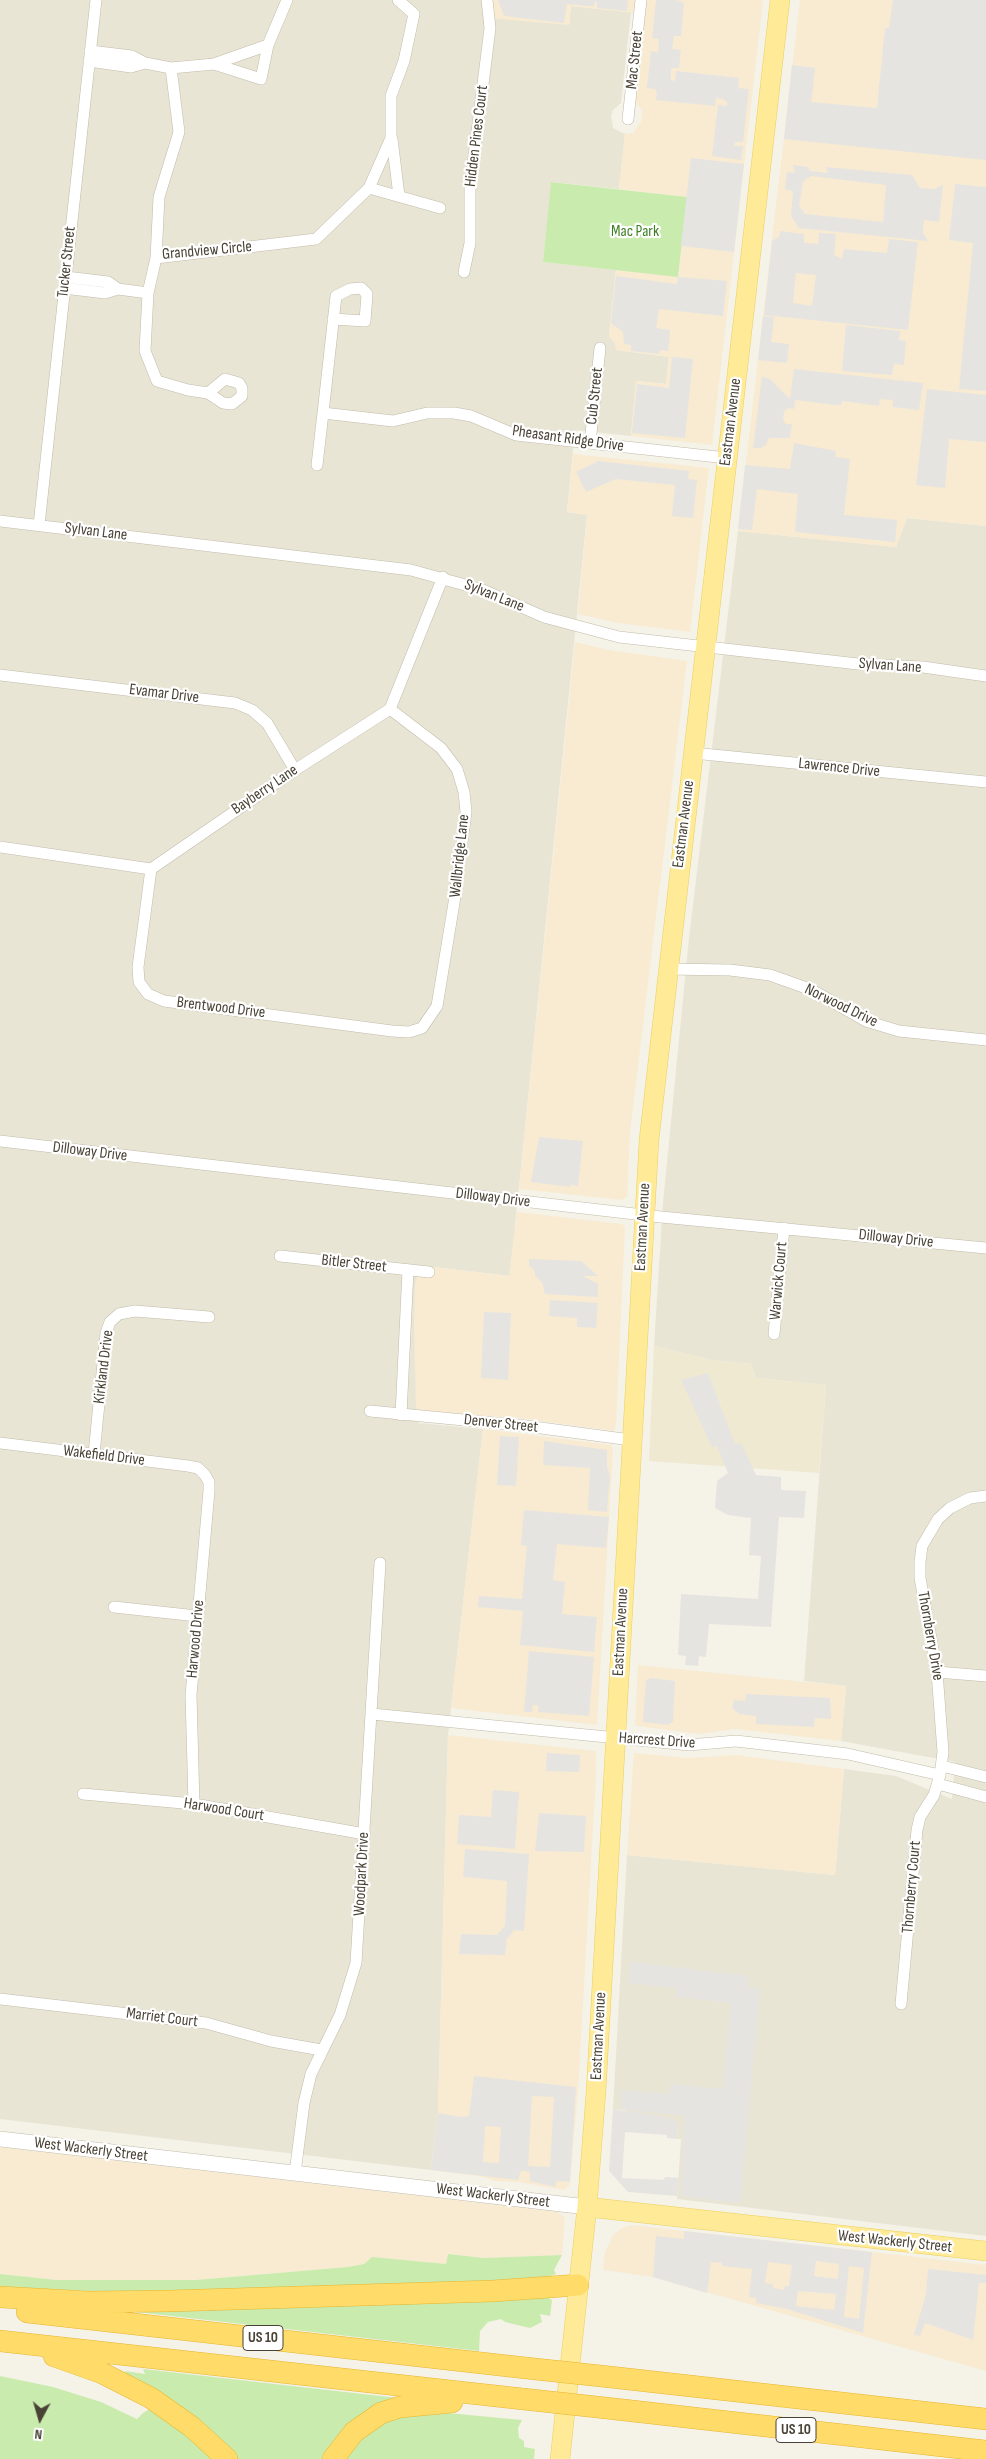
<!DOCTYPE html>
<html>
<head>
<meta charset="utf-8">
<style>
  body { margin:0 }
  #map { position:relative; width:986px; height:2459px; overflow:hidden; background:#f5f2e8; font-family:"Sofia Sans Condensed",sans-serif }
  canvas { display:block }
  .north { position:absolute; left:15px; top:2394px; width:50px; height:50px; -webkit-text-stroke:4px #fff; paint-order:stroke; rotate:186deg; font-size:14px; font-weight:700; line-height:20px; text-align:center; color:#494336 }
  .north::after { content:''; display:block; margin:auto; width:18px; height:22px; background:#494336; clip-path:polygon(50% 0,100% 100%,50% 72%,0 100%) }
</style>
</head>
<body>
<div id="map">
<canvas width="986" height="2459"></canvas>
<div class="north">N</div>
</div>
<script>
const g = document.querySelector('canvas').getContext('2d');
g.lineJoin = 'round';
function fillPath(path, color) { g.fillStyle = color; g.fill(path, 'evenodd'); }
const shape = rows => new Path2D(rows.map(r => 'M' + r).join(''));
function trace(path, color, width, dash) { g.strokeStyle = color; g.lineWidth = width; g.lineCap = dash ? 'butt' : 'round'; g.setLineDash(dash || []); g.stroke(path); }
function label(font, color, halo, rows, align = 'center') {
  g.font = font + ' "Sofia Sans Condensed",sans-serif'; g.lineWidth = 4.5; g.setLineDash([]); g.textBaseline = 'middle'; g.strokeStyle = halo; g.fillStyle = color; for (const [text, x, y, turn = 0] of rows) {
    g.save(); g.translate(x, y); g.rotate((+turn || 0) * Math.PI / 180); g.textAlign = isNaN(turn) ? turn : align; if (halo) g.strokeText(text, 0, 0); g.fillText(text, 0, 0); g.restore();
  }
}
fillPath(shape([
  [0,0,482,0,569,25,571,6,631,12,621,103,613,110,611,116,613,128,625,134,619,189,552,182,543,262,616,270,609,336,615,343,617,350,669,357,666,384,636,381,631,436,575,430,567,512,587,515,510,1276,434,1267,432,1276,415,1285,418,1423,483,1429,448,1735,438,2113,431,2170,0,2119],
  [907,518,986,526,986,2236,677,2199,681,2139,677,2139,678,2125,626,2113,625,2110,613,2109,627,1855,835,1875,844,1769,896,1776,952,1799,955,1762,841,1741,846,1686,804,1681,826,1385,756,1378,751,1364,712,1360,654,1346,663,1203,689,938,738,531,896,547]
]), '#e9e5d5');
fillPath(shape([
  [482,0,763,0,712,445,631,436,636,381,666,384,669,357,616,350,615,343,609,336,616,270,678,276,687,197,619,189,625,134,633,133,641,122,642,110,636,103,645,14,571,6,569,25,489,18],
  [800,0,986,0,986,526,907,518,896,547,738,531],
  [573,454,709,468,690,632,618,623,578,614,587,515,567,512],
  [575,642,609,650,687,661,630,1132,627,1197,622,1200,519,1189],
  [517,1212,622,1224,625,1227,616,1424,614,1431,526,1419,425,1411,416,1409,414,1324,415,1285,417,1277,432,1276,433,1267,509,1276],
  [483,1429,611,1445,613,1451,597,1725,451,1708],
  [638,1665,846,1686,841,1741,735,1729,700,1734,637,1726,635,1725],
  [448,1735,596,1751,596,1775,578,2091,570,2182,569,2186,564,2190,519,2182,494,2181,484,2177,431,2170,438,2113],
  [634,1753,688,1758,736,1755,844,1769,835,1875,627,1855],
  [0,2147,558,2212,565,2218,562,2255,484,2258,448,2254,446,2265,372,2257,364,2264,348,2267,195,2280,57,2280,0,2274],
  [632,2225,986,2265,986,2371,653,2277,603,2270,605,2252,613,2235,622,2228]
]), '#f8ebd2');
fillPath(shape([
  [654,1346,712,1360,751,1364,756,1378,826,1385,819,1473,649,1461]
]), '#efe9d1');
fillPath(shape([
  [551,182,687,197,678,277,543,262],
  [448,2254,484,2258,562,2255,554,2270,556,2274,538,2280,133,2293,0,2287,0,2274,57,2280,195,2280,348,2267,364,2264,372,2257,446,2264],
  [545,2296,552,2300,550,2316,540,2314,542,2322,530,2328,505,2322,501,2319,488,2322,480,2331,479,2351,119,2310],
  [143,2369,407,2399,324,2459,237,2459,213,2434,126,2374,125,2371,145,2374],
  [0,2376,53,2387,101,2402,137,2419,143,2413,150,2409,187,2435,213,2459,0,2459],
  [448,2413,522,2420,518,2428,519,2438,524,2441,524,2447,535,2449,534,2459,345,2459,362,2438,382,2424,405,2416]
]), '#caebae');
fillPath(shape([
  [498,0,628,0,627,11,597,8,597,2,595,2,594,6,588,6,567,4,564,23,504,16],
  [656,0,677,0,684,3,681,36,674,36,672,49,681,50,679,68,671,68,671,80,675,81,676,71,739,78,738,88,749,89,743,142,735,142,734,146,743,146,741,160,712,156,718,105,727,106,727,102,723,99,716,98,715,106,656,100,657,92,655,89,647,88,651,51,658,52,659,39,652,38],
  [893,0,986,0,986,160,784,139,792,65,815,68,811,102,877,108,885,28,889,28],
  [691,158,744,164,734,252,681,246],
  [793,165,808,167,810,171,828,173,826,167,912,175,920,188,934,189,943,185,939,222,924,220,923,233,928,241,799,228,791,216,793,191,785,189,787,172,795,173],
  [811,176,886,185,883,222,805,214,799,206,803,181],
  [955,184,986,187,986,391,959,389,973,243,949,240],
  [780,231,804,234,804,243,818,244,819,233,836,234,834,255,842,259,844,249,887,253,889,239,918,242,908,330,764,315,772,241,779,237],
  [796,273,816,275,812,306,793,303],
  [616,276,677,284,678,277,727,281,723,316,659,309,656,328,670,330,668,351,660,350,659,354,631,351,631,345,624,344,623,332,611,323],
  [763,316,774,317,771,342,789,344,787,363,758,360],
  [846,325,900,331,899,340,906,341,904,365,894,364,892,375,842,371],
  [672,357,693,359,685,438,632,433,637,384,669,388],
  [794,369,923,383,919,410,893,407,893,400,880,399,879,406,842,401,841,405,835,405,795,400,794,409,788,408,784,412,783,420,786,424,792,424,790,438,769,438,766,445,761,448,753,448,762,376,771,380,790,399],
  [927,389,986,395,986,442,949,439,945,488,916,485],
  [794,443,836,451,835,457,850,459,844,515,897,520,895,542,795,532,798,494,757,489,752,530,738,529,745,465,790,469],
  [598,461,689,471,688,479,697,480,693,518,672,516,675,485,616,479,586,492,576,472],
  [539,1137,583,1141,578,1186,570,1185,570,1187,531,1182],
  [529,1259,581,1261,598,1276,583,1276,598,1284,598,1297,545,1294,542,1282,535,1276,535,1271,529,1266],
  [550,1300,598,1303,596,1328,577,1327,577,1318,549,1316],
  [484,1312,511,1313,508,1380,481,1378],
  [708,1373,735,1444,741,1443,756,1475,781,1477,781,1490,806,1491,804,1518,779,1517,771,1627,709,1624,706,1657,699,1656,698,1666,685,1665,686,1656,678,1655,681,1594,758,1599,761,1556,749,1555,751,1518,728,1515,715,1508,717,1481,728,1473,717,1446,712,1447,681,1380],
  [500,1436,519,1437,516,1486,497,1485],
  [544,1441,607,1450,607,1467,610,1476,607,1512,588,1510,590,1468,543,1465],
  [524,1510,609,1517,606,1548,557,1544,553,1580,565,1582,562,1614,597,1617,594,1652,520,1645,523,1611,478,1607,479,1596,522,1599,527,1546,521,1545],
  [529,1651,594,1657,589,1716,538,1712,538,1705,533,1705,532,1712,524,1712],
  [651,1678,675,1681,673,1722,667,1725,643,1722,646,1680],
  [746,1694,830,1698,831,1719,815,1718,814,1727,756,1724,756,1716,739,1714,732,1708,734,1700,745,1701],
  [547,1753,580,1755,579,1772,546,1771],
  [493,1790,519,1792,515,1849,457,1844,459,1815,491,1817],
  [539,1813,586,1816,584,1852,535,1851],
  [465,1849,529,1854,524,1931,514,1930,507,1939,505,1955,459,1954,461,1934,497,1935,505,1926,507,1881,463,1877],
  [631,1962,749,1976,748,1987,760,1988,740,2203,681,2196,685,2116,622,2109,621,2090,669,2094,671,2084,723,2089,731,2003,676,1997,676,1988,628,1983],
  [474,2076,576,2087,570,2182,557,2181,555,2187,530,2181,530,2173,526,2171,521,2171,518,2180,431,2170,438,2113,461,2117,469,2116],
  [532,2096,554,2097,550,2167,528,2166],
  [485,2126,501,2127,499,2163,483,2162],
  [613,2109,666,2117,675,2121,678,2125,677,2139,667,2138,667,2135,625,2132,622,2178,664,2180,665,2177,679,2178,677,2196,628,2192,609,2171],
  [684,2231,872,2252,863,2333,787,2309,756,2303,756,2298,749,2297,752,2269,722,2266,722,2263,711,2262,707,2293,653,2277,656,2236,684,2239],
  [816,2261,839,2264,838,2279,814,2276],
  [768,2262,792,2265,789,2286,785,2286,784,2290,773,2288,773,2284,765,2283],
  [849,2266,864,2268,859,2319,844,2317],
  [798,2291,836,2294,834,2310,796,2306],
  [928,2269,986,2275,986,2283,979,2283,973,2340,925,2323,920,2336,914,2335,926,2294]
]), '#e6e4e0');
const minor = shape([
  [90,51,132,56,145,63,171,68,214,64,268,45,287,0],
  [89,61,131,67,145,63],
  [214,64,261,79,268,45],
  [171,68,179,132,159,197,156,258,148,293,145,351,157,381,188,390,208,393,223,403,232,404,242,396,242,388,239,383,225,379,208,393],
  [628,119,641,0],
  [392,139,399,196],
  [369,188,440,208],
  [156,258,316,239,369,188,391,138,391,96,404,61,414,14,398,0],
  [464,272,470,243,470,188,490,28,487,0],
  [66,277,108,282,118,289,148,293],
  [64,288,105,293,118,289],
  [333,319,365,321,367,294,361,288,350,289,336,296,323,413,393,421,427,413,454,413,471,416,516,435,727,458],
  [590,443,600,348],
  [317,465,323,413],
  [0,521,411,570,483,590,544,617,619,637,858,664,923,667,986,676],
  [39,525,96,0],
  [0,675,235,703,252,710,267,723,295,770],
  [693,753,986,782],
  [0,847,151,869,295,770,390,709,443,577],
  [151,869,138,967,139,982,148,994,164,1001,392,1031,409,1032,422,1028,437,1006,454,903,466,812,464,792,457,769,441,748,390,709],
  [667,969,730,970,770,975,812,990,866,1021,899,1031,986,1040],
  [0,1141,661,1217,986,1248],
  [280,1256,429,1272],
  [774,1334,784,1228],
  [370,1411,526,1426,631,1440],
  [401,1415,408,1270],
  [0,1443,188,1466,198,1468,205,1475,209,1482,209,1491,191,1695,194,1804],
  [94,1454,106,1333,110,1322,119,1314,135,1311,209,1317],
  [114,1607,197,1616],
  [937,1672,986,1676],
  [372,1714,689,1745,736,1741,848,1754,940,1775],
  [942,1766,986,1777],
  [938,1784,986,1797],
  [83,1794,194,1804,365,1834],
  [0,1999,206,2023,271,2041,321,2050],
  [901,2004,917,1830,920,1817,934,1795,940,1775,943,1752,937,1672,920,1578,920,1562,922,1546,938,1519,950,1508,970,1498,986,1496],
  [295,2173,304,2103,311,2074,340,2015,356,1963,380,1563]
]);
const tertiary = shape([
  [0,2139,587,2207]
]);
const primary = shape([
  [587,2207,986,2251],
  [560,2459,587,2207,596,2092,649,1140,780,0]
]);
const motorway = shape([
  [0,2297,89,2302,169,2301,493,2291,578,2285],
  [27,2312,526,2368],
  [0,2341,523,2399],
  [54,2356,102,2373,151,2398,192,2427,227,2459],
  [610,2377,986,2419],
  [606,2408,986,2451],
  [333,2459,354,2432,381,2413,400,2407,452,2402]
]);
trace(minor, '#c1bbaa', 12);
trace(tertiary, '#c1bbaa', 16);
trace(primary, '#ebcf5f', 20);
trace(motorway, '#e7b52f', 22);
trace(minor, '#fff', 11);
trace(tertiary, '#fff', 15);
trace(primary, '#ffeb97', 19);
trace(motorway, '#ffdc69', 21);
const motorwayBridge = shape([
  [526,2368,610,2377],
  [523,2399,606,2408]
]);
trace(motorwayBridge, '#e7b52f', 22, []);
trace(motorwayBridge, '#ffdc69', 21);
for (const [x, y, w] of [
  [263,2338,40],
  [796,2430,40]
]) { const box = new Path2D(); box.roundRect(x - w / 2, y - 12.5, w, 25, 4); g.fillStyle = '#fff'; g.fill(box); trace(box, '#494336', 1); }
label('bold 15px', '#494336', null, [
  ["US 10",263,2338],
  ["US 10",796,2430]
]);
label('16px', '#494336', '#fff', [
  ["Mac Street",635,60,-84],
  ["Hidden Pines Court",477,136,-83],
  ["Grandview Circle",207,251,-5],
  ["Tucker Street",67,262,-84],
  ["Cub Street",595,396,-84],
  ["Eastman Avenue",731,422,-83],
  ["Pheasant Ridge Drive",568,439,8],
  ["Sylvan Lane",96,532,7],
  ["Sylvan Lane",494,596,22],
  ["Sylvan Lane",890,666,4],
  ["Evamar Drive",164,694,7],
  ["Lawrence Drive",839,768,6],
  ["Bayberry Lane",265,790,-34],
  ["Eastman Avenue",684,824,-83],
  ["Wallbridge Lane",460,856,-84],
  ["Norwood Drive",841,1006,26],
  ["Brentwood Drive",221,1008,7],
  ["Dilloway Drive",90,1152,7],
  ["Dilloway Drive",493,1198,7],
  ["Eastman Avenue",643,1227,-87],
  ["Dilloway Drive",896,1239,6],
  ["Bitler Street",354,1264,6],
  ["Warwick Court",779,1281,-85],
  ["Kirkland Drive",104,1367,-83],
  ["Denver Street",501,1424,6],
  ["Wakefield Drive",104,1456,7],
  ["Eastman Avenue",621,1632,-87],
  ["Thornberry Drive",930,1636,80],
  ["Harwood Drive",196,1639,-85],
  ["Harcrest Drive",657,1741,4],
  ["Harwood Court",224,1810,9],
  ["Woodpark Drive",362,1874,-87],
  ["Thornberry Court",912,1887,-85],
  ["Marriet Court",162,2018,7],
  ["Eastman Avenue",599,2036,-87],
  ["West Wackerly Street",91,2150,7],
  ["West Wackerly Street",493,2196,7],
  ["West Wackerly Street",895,2242,6]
]);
label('16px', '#3e7f25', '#fff', [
  ["Mac Park",635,232]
]);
</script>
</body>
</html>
